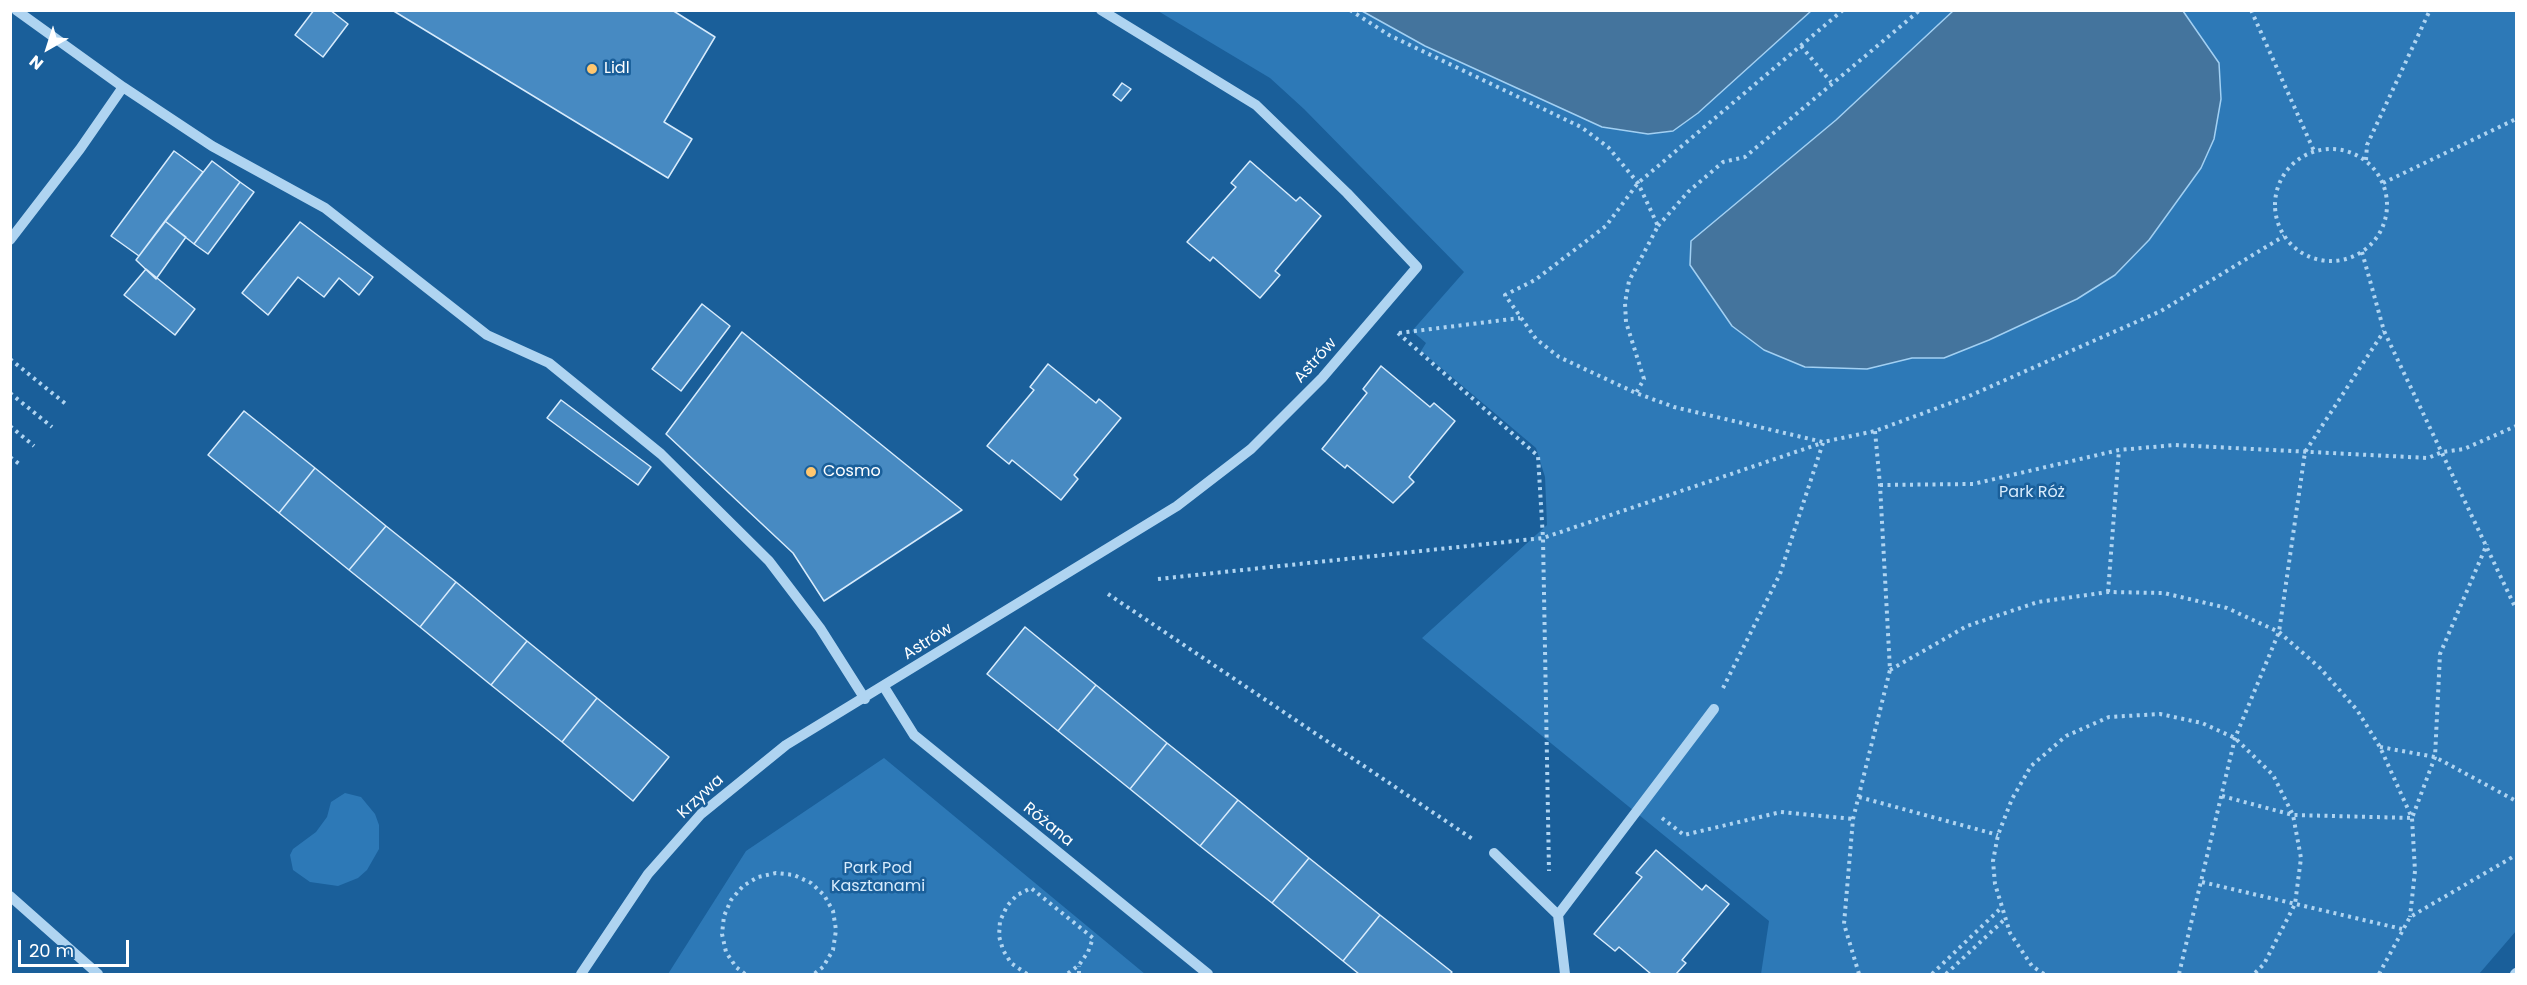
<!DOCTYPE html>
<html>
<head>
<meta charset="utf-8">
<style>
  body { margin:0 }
  #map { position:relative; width:2527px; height:985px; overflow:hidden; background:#1a5f9a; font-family:Poppins,sans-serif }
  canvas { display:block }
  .frame { position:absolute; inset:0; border:12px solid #fff; pointer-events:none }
  .north { position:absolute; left:18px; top:18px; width:60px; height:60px; -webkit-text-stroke:4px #1a5f9a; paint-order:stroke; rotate:219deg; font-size:16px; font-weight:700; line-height:24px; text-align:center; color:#fff }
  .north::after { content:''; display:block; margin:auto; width:21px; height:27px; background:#fff; clip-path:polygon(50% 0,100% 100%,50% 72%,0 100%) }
  .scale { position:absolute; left:18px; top:940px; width:111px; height:27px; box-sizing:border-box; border:3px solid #fff; border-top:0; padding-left:8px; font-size:18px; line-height:21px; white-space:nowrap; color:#fff; -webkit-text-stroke:4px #1a5f9a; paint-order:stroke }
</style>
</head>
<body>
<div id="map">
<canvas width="2527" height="985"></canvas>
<div class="frame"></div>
<div class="north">N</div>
<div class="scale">20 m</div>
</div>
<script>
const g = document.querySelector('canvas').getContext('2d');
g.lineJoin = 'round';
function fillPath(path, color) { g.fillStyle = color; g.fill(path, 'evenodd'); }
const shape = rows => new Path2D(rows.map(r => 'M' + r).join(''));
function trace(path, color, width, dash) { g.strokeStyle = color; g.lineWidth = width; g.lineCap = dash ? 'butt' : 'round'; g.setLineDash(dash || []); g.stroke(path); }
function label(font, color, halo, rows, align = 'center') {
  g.font = font + ' Poppins,sans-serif'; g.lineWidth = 5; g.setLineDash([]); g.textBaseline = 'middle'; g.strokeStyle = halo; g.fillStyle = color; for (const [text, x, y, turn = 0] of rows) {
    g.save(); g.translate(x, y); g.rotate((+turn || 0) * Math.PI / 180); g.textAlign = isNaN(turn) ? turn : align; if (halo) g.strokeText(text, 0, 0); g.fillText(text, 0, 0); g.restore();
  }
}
fillPath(shape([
  [1158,11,2516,11,2516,931,2479,974,1761,974,1769,921,1422,638,1547,525,1545,477,1536,448,1421,351,1426,343,1412,331,1464,272,1304,109,1270,78],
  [884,758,1145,974,668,974,746,851],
  [345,793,361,797,375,814,379,825,379,849,367,870,358,878,338,886,310,882,293,870,290,855,293,849,316,832,327,817,331,802]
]), '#2d79b7');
const water = shape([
  [1362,11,1811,11,1698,113,1673,131,1648,134,1602,127,1425,46,1362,11],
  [1953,11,2183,11,2219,63,2221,99,2214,139,2201,168,2149,240,2115,275,2077,299,1989,340,1944,358,1912,358,1867,369,1805,367,1764,350,1732,326,1690,265,1691,241,1836,120,1953,11]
]);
fillPath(water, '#44749d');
trace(water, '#a2d0f3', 1.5);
const building = shape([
  [314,10,330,10,348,24,323,57,295,35,314,10],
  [392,10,672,10,715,37,664,122,692,139,668,178,392,10],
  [1122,83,1131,89,1121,101,1113,95,1122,83],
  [174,151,203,172,139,256,111,236,174,151],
  [212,161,240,182,194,244,165,221,212,161],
  [1250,161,1296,201,1300,197,1321,216,1275,271,1280,275,1260,298,1213,257,1210,261,1187,242,1236,187,1231,183,1250,161],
  [240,182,254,192,208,254,194,244,240,182],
  [165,221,186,237,156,279,136,260,165,221],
  [300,222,373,277,359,295,339,278,324,297,298,277,268,315,242,293,300,222],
  [146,269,195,309,175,335,124,295,146,269],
  [702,304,730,326,681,391,652,369,702,304],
  [742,332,962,510,824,601,793,553,666,434,742,332],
  [1048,364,1096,403,1099,399,1121,418,1074,475,1078,479,1061,500,1012,460,1009,464,987,446,1034,390,1030,387,1048,364],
  [1381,366,1430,407,1434,403,1455,421,1409,477,1414,482,1393,503,1347,465,1345,468,1322,449,1367,393,1363,389,1381,366],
  [561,400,651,467,638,485,547,418,561,400],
  [244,411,315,468,279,513,208,455,244,411],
  [315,468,386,526,349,570,279,513,315,468],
  [386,526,456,582,420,627,349,570,386,526],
  [456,582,527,641,491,685,420,627,456,582],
  [1025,627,1096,685,1058,731,987,674,1025,627],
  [527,641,597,698,562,742,491,685,527,641],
  [1096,685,1167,743,1130,789,1058,731,1096,685],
  [597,698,669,757,633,801,562,742,597,698],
  [1167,743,1238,800,1200,846,1130,789,1167,743],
  [1238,800,1309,858,1272,903,1200,846,1238,800],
  [1656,850,1702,890,1706,885,1729,904,1682,960,1686,963,1676,974,1651,974,1619,947,1615,951,1594,934,1642,877,1636,873,1656,850],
  [1309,858,1380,915,1343,961,1272,903,1309,858],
  [1380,915,1452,972,1450,974,1359,974,1343,961,1380,915]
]);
fillPath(building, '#478ac2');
trace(building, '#d7ebfc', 1.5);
trace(shape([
  [1350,10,1389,35,1581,127,1608,147,1638,183,1658,226,1629,281,1625,303,1626,322,1644,379,1636,393],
  [1843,10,1638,183,1606,226,1535,280,1505,295,1536,339,1559,357,1636,393,1674,407,1823,442,1875,431,1967,397,2161,311,2284,236],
  [2251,10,2314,151],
  [1801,46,1831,82],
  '2275 205a56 56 0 1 1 112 0a56 56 0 1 1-112 0Z',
  [2366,160,2367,145,2430,10],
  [2383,183,2516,119],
  [1658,226,1688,192,1723,162,1745,157,1920,10],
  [2362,252,2384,331,2516,609],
  [1398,333,1538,456,1543,538,1549,871],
  [1399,333,1520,318],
  [10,359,67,405],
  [10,393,52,427],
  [10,426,34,446],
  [10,457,22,466],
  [1880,485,1973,484,2119,450,2175,445,2428,458,2442,452,2464,449,2516,426],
  [1158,579,1543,538,1822,443],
  [2108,592,2119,450],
  [1108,594,1474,840],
  [1890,670,1967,626,2038,602,2108,592,2164,593,2227,608,2279,632,2320,668,2357,710,2380,747,2412,818,2415,871,2410,917],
  [1723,688,1780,574,1823,443],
  [2380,747,2435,757,2516,801],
  [2222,796,2293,815,2412,818,2435,757,2440,654,2487,544],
  [1859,797,1998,835],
  [1662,818,1684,835,1781,812,1853,819],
  [2202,882,2402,929],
  [745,974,736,967,726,952,722,934,724,916,731,900,743,886,758,877,776,873,794,875,811,883,824,895,833,911,836,930,833,950,823,967,814,974],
  [1027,974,1011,963,1003,950,999,936,1000,921,1007,906,1017,895,1031,888,1093,938,1088,952,1079,965,1067,974],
  [1079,974,1079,966],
  [1859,974,1844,924,1853,819,1890,670,1880,485,1875,431],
  [1932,974,2001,908],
  [1946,974,2005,919],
  [2044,974,2032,966,2010,933,1995,884,1993,861,1998,835,2012,799,2031,766,2066,736,2109,717,2160,714,2202,723,2235,738,2273,775,2293,815,2301,858,2295,904,2264,964,2254,974],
  [2179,974,2235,738,2279,632,2305,452,2384,331],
  [2379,974,2410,917,2516,855]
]), '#afd4f1', 4, [3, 4.5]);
trace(shape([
  [16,10,123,87,212,146,325,208,487,335,549,363,661,454,769,561,820,628,865,699],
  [10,240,80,149,123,87],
  [884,687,914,735,1208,974],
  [1494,853,1558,915],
  [10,896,98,974],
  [581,974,648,874,701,814,786,745,1177,506,1251,449,1322,378,1417,267,1347,193,1256,105,1101,10],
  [1565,974,1558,915,1714,709],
  [2515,974,2516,973]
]), '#afd4f1', 10);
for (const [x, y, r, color] of [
  [592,69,6,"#ffc76f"],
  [811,472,6,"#ffc76f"]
]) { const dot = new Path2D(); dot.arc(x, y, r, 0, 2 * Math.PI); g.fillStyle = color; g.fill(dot); trace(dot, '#1a5f9a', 2); }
label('16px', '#fff', '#1a5f9a', [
  ["Lidl",604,69],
  ["Cosmo",823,472]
], 'left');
label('16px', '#fff', '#1a5f9a', [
  ["Astrów",1316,361,-48],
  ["Astrów",928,642,-32],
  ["Krzywa",701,797,-43],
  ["Różana",1048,825,39]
]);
label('16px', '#d7ebfc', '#1a5f9a', [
  ["Park Róż",2032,493],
  ["Park Pod",878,869],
  ["Kasztanami",878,887]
]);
</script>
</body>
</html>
